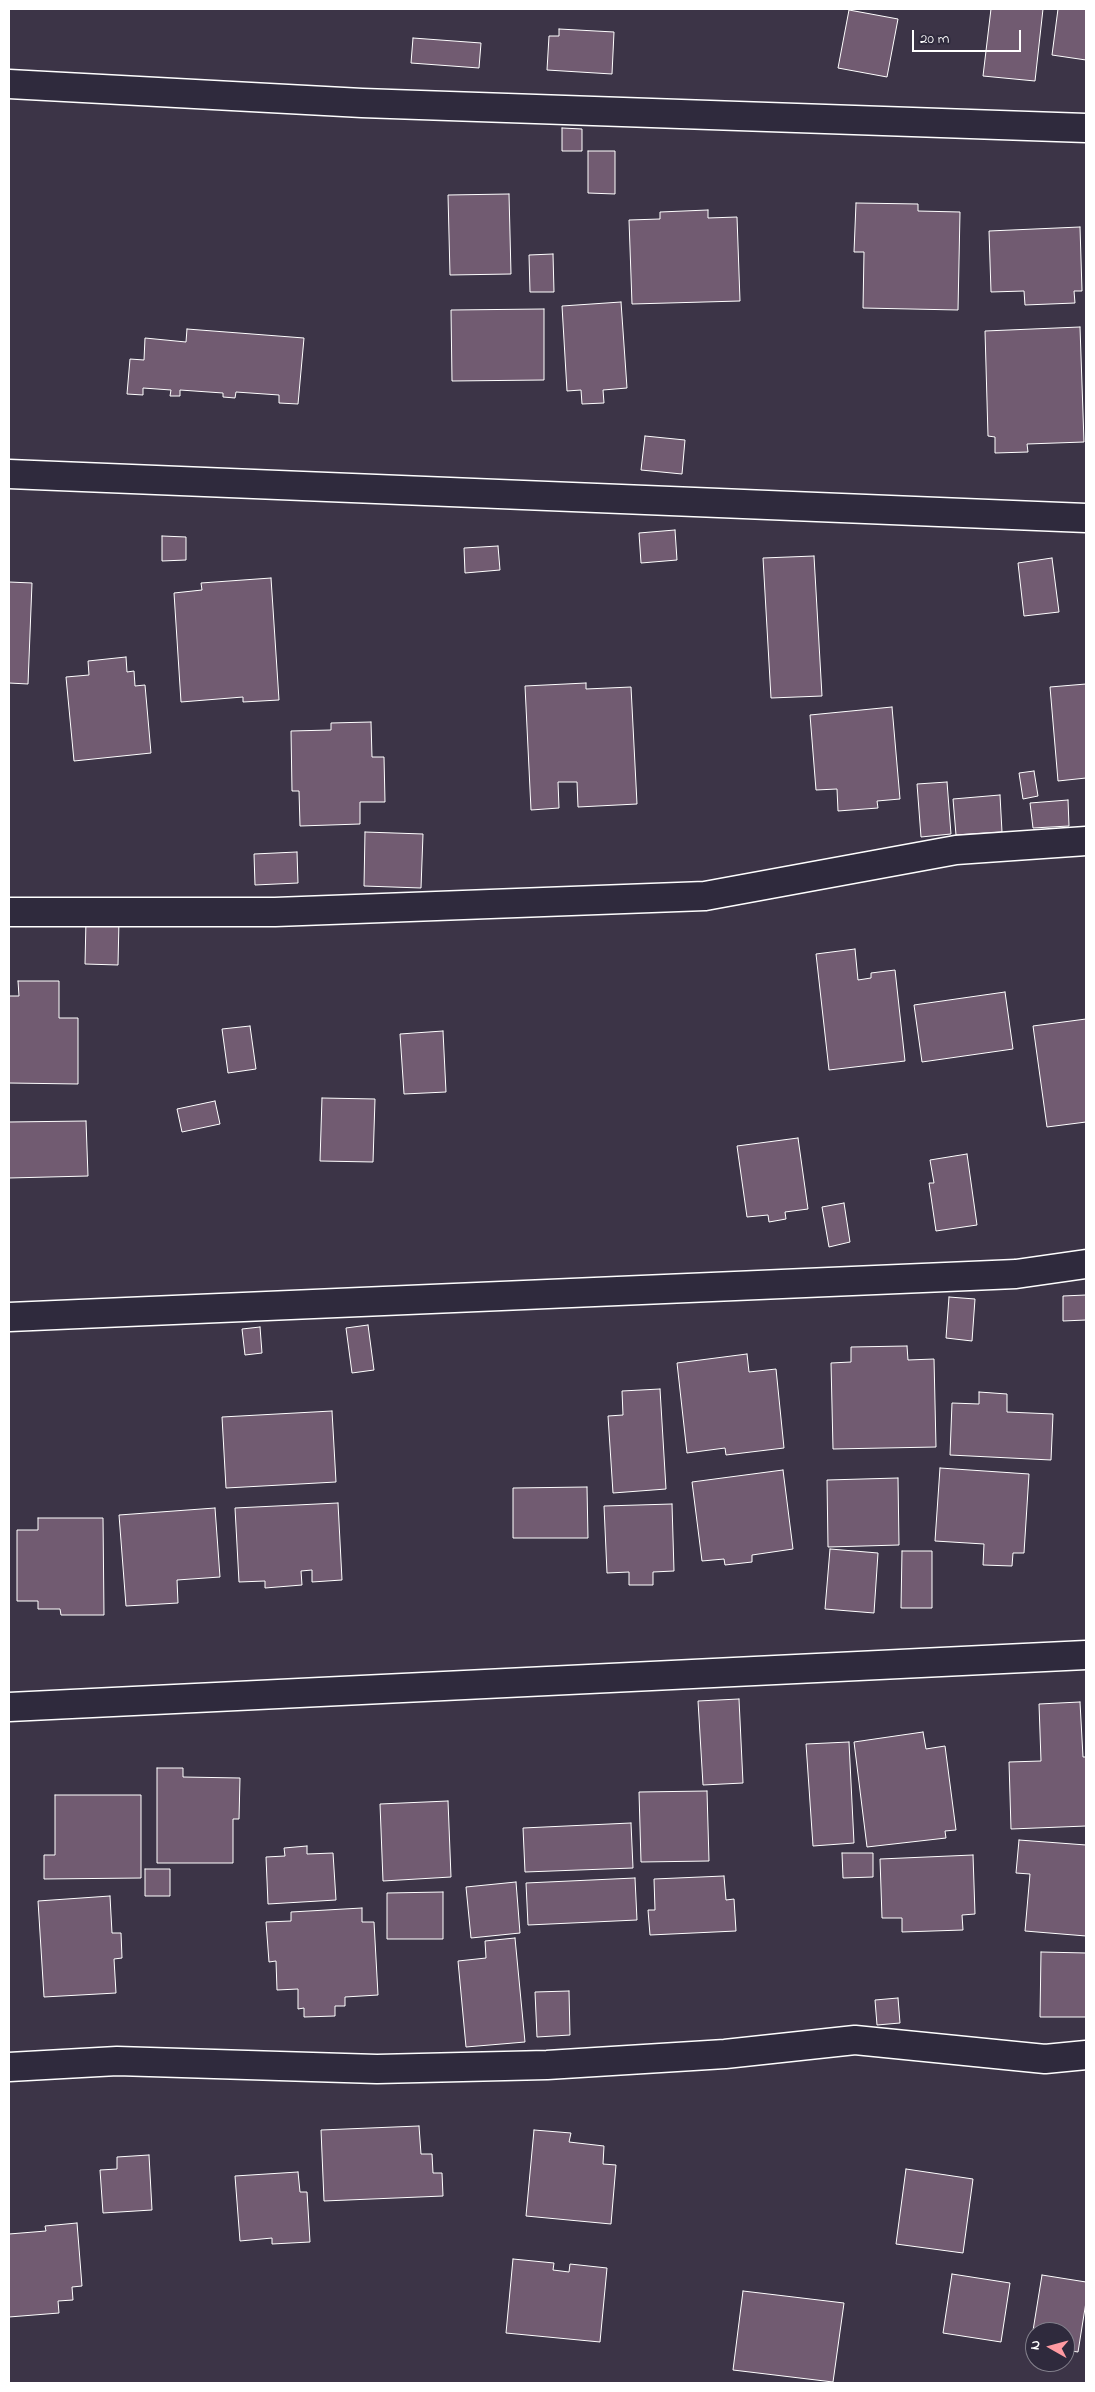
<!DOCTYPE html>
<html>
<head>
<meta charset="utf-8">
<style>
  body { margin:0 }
  #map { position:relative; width:1095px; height:2392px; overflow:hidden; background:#3c3447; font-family:"Indie Flower",sans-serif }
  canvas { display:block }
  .frame { position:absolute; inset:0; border:10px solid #fff; pointer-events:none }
  .north { position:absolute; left:1025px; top:2322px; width:50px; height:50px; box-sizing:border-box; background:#2f2a3d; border:1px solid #827f8b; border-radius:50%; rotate:277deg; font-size:14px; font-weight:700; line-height:20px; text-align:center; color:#fff }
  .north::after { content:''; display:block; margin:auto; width:18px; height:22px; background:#ff9aa2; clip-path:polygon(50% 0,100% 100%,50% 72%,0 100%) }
  .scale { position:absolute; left:912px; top:30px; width:109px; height:22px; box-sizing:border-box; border:2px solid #fff; border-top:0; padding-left:6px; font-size:15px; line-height:18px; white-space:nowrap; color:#fff; -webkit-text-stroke:4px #2f2a3d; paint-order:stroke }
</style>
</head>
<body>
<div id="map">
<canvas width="1095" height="2392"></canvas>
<div class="frame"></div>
<div class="north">N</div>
<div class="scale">20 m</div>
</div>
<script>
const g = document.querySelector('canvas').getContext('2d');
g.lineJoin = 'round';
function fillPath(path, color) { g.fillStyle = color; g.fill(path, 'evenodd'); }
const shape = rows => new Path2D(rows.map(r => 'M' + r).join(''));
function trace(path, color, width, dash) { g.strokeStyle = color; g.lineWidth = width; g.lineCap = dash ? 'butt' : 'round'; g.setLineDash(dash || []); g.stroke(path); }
const building = shape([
  [991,9,1043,9,1035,81,983,76,991,9],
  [1058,9,1086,9,1086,60,1052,55,1058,9],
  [849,10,898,19,887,77,838,68,849,10],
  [559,29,614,32,612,74,547,70,549,36,559,36,559,29],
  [413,38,481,43,479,68,411,63,413,38],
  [562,128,582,129,582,151,562,151,562,128],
  [588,151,615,151,615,194,588,193,588,151],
  [509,194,511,274,450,275,448,195,509,194],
  [856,203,918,204,918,211,960,212,958,310,863,308,864,252,854,252,856,203],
  [708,210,708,218,737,217,740,301,632,304,629,220,660,219,660,212,708,210],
  [1080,227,1082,291,1074,291,1075,303,1025,305,1024,291,991,292,989,231,1080,227],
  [553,254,554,292,530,292,529,255,553,254],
  [621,302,627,388,603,390,604,403,582,404,581,390,567,391,562,306,621,302],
  [544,309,544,380,452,381,451,310,544,309],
  [1080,327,1084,442,1027,444,1028,452,995,453,995,437,988,436,985,331,1080,327],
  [187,329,304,338,298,404,279,403,279,395,236,392,235,398,223,397,223,393,180,390,180,396,170,396,171,390,143,388,143,395,127,394,130,359,144,360,145,338,186,342,187,329],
  [645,436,685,440,682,474,641,470,645,436],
  [675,530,677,560,641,563,639,533,675,530],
  [162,536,186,537,186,560,162,561,162,536],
  [498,546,500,570,465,573,464,548,498,546],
  [814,556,822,696,771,698,763,558,814,556],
  [1052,558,1059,612,1024,616,1018,563,1052,558],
  [271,578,279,700,243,702,243,697,181,702,174,593,202,590,201,583,271,578],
  [9,582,32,583,28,684,9,683,9,582],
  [126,657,127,672,134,671,135,686,145,685,151,753,74,761,66,677,89,675,88,661,126,657],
  [586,683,586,689,631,687,637,804,578,807,577,782,558,782,559,808,531,810,525,686,586,683],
  [1086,684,1086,778,1058,781,1050,687,1086,684],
  [892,707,900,799,877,801,878,808,838,811,837,789,816,790,810,715,892,707],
  [371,722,372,757,384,757,385,802,360,802,360,824,300,826,299,791,292,791,291,731,331,730,331,723,371,722],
  [1034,771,1038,796,1023,799,1019,773,1034,771],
  [947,782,951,834,921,837,917,784,947,782],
  [1000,795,1002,832,956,835,953,799,1000,795],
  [1068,800,1069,826,1033,828,1030,803,1068,800],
  [365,832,423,834,421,888,364,886,365,832],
  [297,852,298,883,255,885,254,854,297,852],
  [86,920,119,920,118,965,85,964,86,920],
  [855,949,858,980,871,978,871,973,895,970,905,1061,829,1070,816,954,855,949],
  [18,981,59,981,59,1018,78,1018,78,1084,9,1083,9,996,19,996,18,981],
  [1005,992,1013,1049,922,1062,914,1005,1005,992],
  [1086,1019,1086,1122,1047,1127,1033,1026,1086,1019],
  [250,1026,256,1069,228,1073,222,1029,250,1026],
  [443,1031,446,1092,404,1094,400,1034,443,1031],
  [322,1098,375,1099,373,1162,320,1161,322,1098],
  [215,1101,220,1124,182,1132,177,1109,215,1101],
  [86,1121,88,1176,9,1178,9,1122,86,1121],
  [798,1138,808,1209,785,1212,786,1219,769,1222,768,1215,747,1217,737,1146,798,1138],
  [967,1154,977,1225,936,1231,929,1183,934,1183,930,1160,967,1154],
  [844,1203,850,1242,829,1247,822,1207,844,1203],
  [1086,1295,1086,1320,1063,1321,1063,1296,1086,1295],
  [949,1297,975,1299,972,1341,946,1338,949,1297],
  [368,1325,374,1370,352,1373,346,1328,368,1325],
  [260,1327,262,1353,245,1355,242,1329,260,1327],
  [907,1346,908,1360,934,1359,936,1447,833,1449,831,1363,851,1362,851,1347,907,1346],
  [747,1354,749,1372,776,1369,784,1448,726,1455,725,1448,687,1453,677,1363,747,1354],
  [660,1389,666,1489,613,1493,608,1416,623,1415,622,1391,660,1389],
  [979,1392,1007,1394,1007,1412,1053,1414,1051,1460,950,1455,952,1403,979,1404,979,1392],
  [332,1411,336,1482,226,1488,222,1417,332,1411],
  [940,1468,1029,1474,1024,1553,1013,1553,1012,1566,983,1565,984,1544,935,1541,940,1468],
  [783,1470,793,1549,752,1555,752,1562,725,1565,724,1559,702,1561,692,1482,783,1470],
  [898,1478,899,1545,828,1547,827,1480,898,1478],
  [587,1487,588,1538,513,1538,513,1488,587,1487],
  [338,1503,342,1580,312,1582,312,1570,301,1571,302,1585,265,1588,265,1581,239,1582,235,1508,338,1503],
  [672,1504,674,1571,653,1572,653,1585,629,1585,629,1572,607,1573,604,1506,672,1504],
  [215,1508,220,1577,177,1580,178,1603,126,1606,119,1515,215,1508],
  [38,1518,103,1518,104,1615,61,1615,60,1609,38,1609,38,1601,17,1601,17,1530,38,1530,38,1518],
  [830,1549,878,1553,874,1613,825,1609,830,1549],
  [902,1551,932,1551,932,1608,901,1608,902,1551],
  [739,1699,743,1783,703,1785,698,1701,739,1699],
  [1080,1702,1083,1757,1086,1757,1086,1826,1011,1829,1009,1762,1041,1761,1039,1704,1080,1702],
  [923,1732,926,1749,945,1746,956,1830,945,1831,946,1838,867,1847,854,1742,923,1732],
  [849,1742,854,1843,813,1846,806,1744,849,1742],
  [157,1768,183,1768,183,1777,240,1778,239,1819,233,1819,233,1863,157,1863,157,1768],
  [707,1791,709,1861,641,1862,639,1792,707,1791],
  [55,1795,141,1795,141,1878,44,1879,44,1855,55,1855,55,1795],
  [448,1801,451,1877,383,1881,380,1804,448,1801],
  [631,1823,633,1868,525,1872,523,1828,631,1823],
  [1019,1840,1086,1845,1086,1936,1025,1931,1030,1874,1016,1873,1019,1840],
  [307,1846,307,1854,333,1853,336,1900,268,1904,266,1857,285,1856,284,1848,307,1846],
  [842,1853,873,1853,873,1877,843,1878,842,1853],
  [973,1855,975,1914,962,1915,963,1930,902,1932,902,1918,882,1918,880,1859,973,1855],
  [145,1869,170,1869,170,1896,145,1896,145,1869],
  [724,1876,726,1900,734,1899,736,1931,650,1935,648,1910,655,1910,654,1879,724,1876],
  [635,1878,637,1920,528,1925,526,1883,635,1878],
  [516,1882,520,1933,471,1938,466,1887,516,1882],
  [443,1892,443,1939,387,1939,387,1893,443,1892],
  [110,1896,112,1933,121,1933,122,1958,114,1959,116,1993,44,1997,38,1901,110,1896],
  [362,1908,362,1922,374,1922,378,1995,345,1997,345,2006,335,2006,335,2016,304,2017,304,2008,298,2009,298,1989,277,1990,276,1961,269,1962,266,1922,291,1921,291,1912,362,1908],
  [515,1938,525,2042,466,2047,458,1961,486,1958,485,1941,515,1938],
  [1041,1952,1086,1953,1086,2017,1040,2017,1041,1952],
  [569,1991,570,2035,537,2037,535,1992,569,1991],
  [898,1998,900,2023,877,2025,875,2000,898,1998],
  [419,2126,421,2154,432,2154,433,2173,442,2173,443,2196,324,2201,321,2130,419,2126],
  [534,2130,571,2133,569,2142,604,2146,603,2164,616,2165,611,2224,526,2216,534,2130],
  [149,2155,152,2210,103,2213,100,2170,117,2169,117,2157,149,2155],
  [906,2169,973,2179,963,2253,896,2244,906,2169],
  [298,2172,300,2192,307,2192,310,2242,272,2244,272,2238,240,2241,235,2176,298,2172],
  [77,2223,82,2286,72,2287,73,2300,58,2301,59,2313,9,2317,9,2234,46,2231,45,2226,77,2223],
  [513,2259,554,2263,553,2270,569,2272,570,2264,607,2268,600,2342,506,2333,513,2259],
  [952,2274,1010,2283,1001,2342,943,2333,952,2274],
  [1042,2275,1086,2282,1086,2302,1078,2352,1065,2350,1065,2332,1035,2332,1035,2350,1030,2349,1042,2275],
  [743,2291,844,2303,833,2382,733,2370,743,2291]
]);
fillPath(building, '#715b71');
trace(building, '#fff', 1);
const street = shape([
  [9,84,362,103,1086,128],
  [9,474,1086,518],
  [9,912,275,912,705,896,956,850,1086,841],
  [9,1317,1016,1274,1086,1264],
  [9,1707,1086,1655],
  [9,2067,117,2061,377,2069,547,2065,725,2054,855,2040,1045,2059,1086,2055]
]);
trace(street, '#fff', 31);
trace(street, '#2f2a3d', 28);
</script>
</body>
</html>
